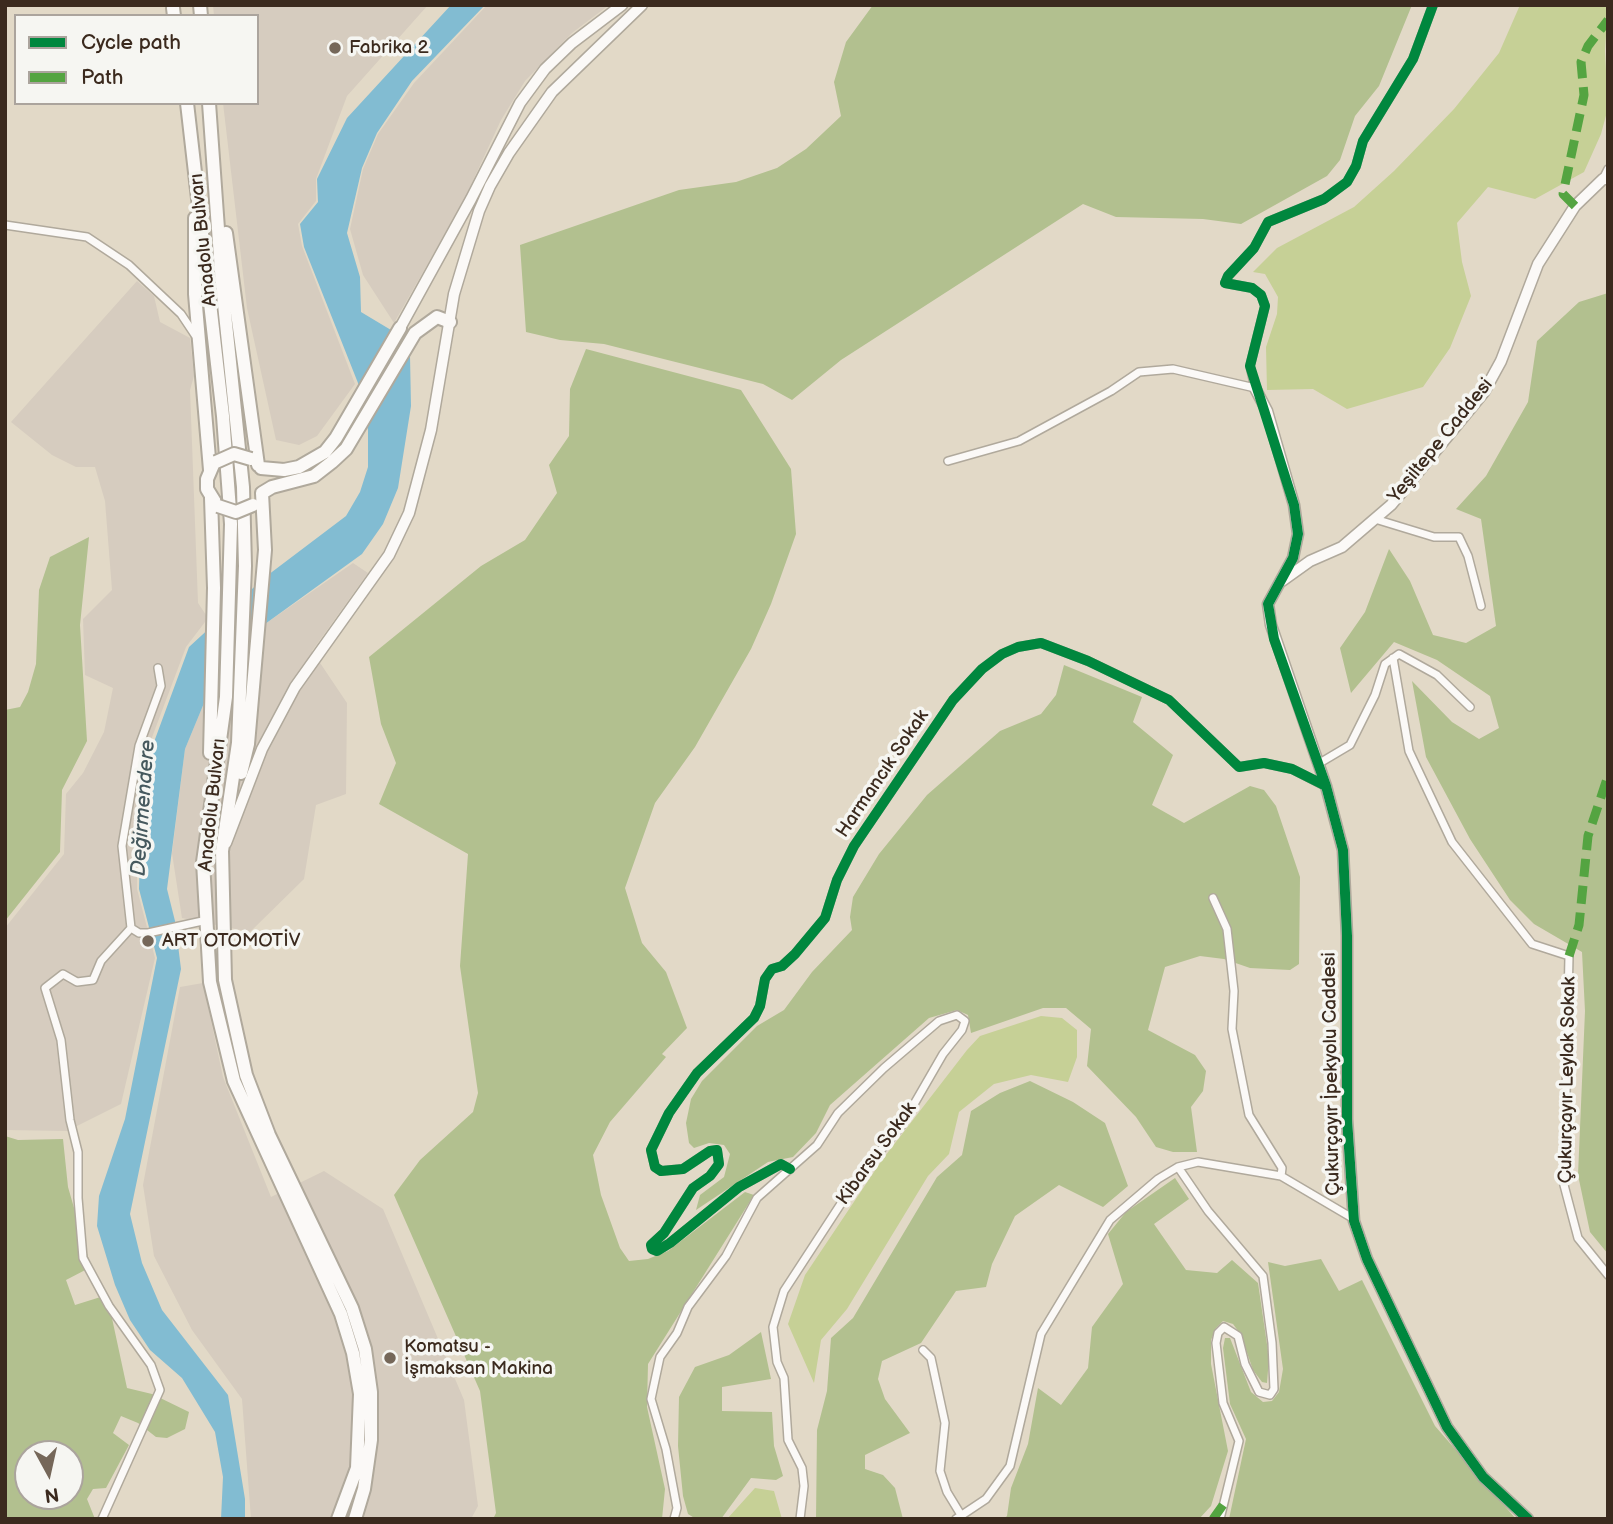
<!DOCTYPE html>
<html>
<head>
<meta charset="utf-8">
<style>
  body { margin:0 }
  #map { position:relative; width:1613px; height:1524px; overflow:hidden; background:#e2d9c7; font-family:"Balsamiq Sans",sans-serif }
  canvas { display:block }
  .frame { position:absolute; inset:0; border:7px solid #3b2a1e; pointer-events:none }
  .legend { position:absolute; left:14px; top:14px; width:245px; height:91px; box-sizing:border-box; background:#f6f6f2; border:2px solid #aba49d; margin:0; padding:9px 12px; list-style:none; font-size:21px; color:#3b2a1e }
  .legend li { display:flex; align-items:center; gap:14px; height:35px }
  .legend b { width:35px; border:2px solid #aba49d }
  .north { position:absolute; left:14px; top:1440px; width:70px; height:70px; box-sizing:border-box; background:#f6f6f2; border:2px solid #aba49d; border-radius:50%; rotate:172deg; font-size:19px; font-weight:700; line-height:28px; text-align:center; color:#3b2a1e }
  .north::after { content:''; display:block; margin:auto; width:24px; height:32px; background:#756759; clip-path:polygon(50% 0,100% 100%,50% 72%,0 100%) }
</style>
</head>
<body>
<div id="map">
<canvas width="1613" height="1524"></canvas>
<div class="frame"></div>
<ul class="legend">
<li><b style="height:9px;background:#00873e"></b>Cycle path</li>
<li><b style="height:9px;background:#54a441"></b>Path</li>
</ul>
<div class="north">N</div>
</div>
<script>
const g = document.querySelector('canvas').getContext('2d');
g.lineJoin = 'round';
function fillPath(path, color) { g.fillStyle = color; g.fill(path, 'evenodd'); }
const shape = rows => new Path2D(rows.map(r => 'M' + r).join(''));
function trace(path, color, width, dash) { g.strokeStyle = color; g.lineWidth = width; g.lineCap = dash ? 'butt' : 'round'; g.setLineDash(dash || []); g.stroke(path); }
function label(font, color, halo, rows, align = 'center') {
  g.font = font + ' "Balsamiq Sans",sans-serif'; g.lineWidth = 7; g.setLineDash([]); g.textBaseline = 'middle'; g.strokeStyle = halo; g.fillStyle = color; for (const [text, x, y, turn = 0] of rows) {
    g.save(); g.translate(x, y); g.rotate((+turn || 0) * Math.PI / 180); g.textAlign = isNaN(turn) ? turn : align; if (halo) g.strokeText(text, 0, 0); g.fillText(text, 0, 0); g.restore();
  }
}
fillPath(shape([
  [213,5,428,5,347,96,316,179,316,201,298,224,302,246,355,384,317,436,299,445,276,440,254,340,247,308,223,103,257,103,257,16,214,16],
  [487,5,609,5,572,33,525,81,501,120,463,202,394,323,363,275,350,229,363,169,378,134,414,83],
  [137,281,154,296,160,322,190,338,194,376,190,390,198,603,208,618,186,647,151,740,137,824,137,889,155,958,121,1104,67,1131,6,1130,5,928,64,854,66,794,83,773,104,732,113,688,85,675,83,619,112,590,105,501,95,467,76,467,52,455,11,422],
  [353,563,368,573,312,651,347,703,346,794,316,805,304,879,250,932,182,918,172,853,185,749,214,679,265,624],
  [203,983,223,1077,271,1197,324,1171,383,1209,464,1400,478,1506,471,1519,251,1519,242,1399,192,1330,154,1256,143,1185,180,987]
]), '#d6ccbf');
fillPath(shape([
  [1520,5,1608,5,1605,51,1608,108,1601,134,1584,172,1535,199,1488,187,1457,223,1462,262,1471,296,1450,348,1423,387,1347,409,1313,389,1267,390,1266,347,1277,314,1278,297,1265,274,1253,272,1277,248,1354,207,1394,171,1454,109,1499,53],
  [1041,1016,1062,1018,1077,1030,1077,1057,1068,1082,1031,1075,994,1084,959,1112,949,1154,928,1176,847,1309,821,1340,814,1383,788,1324,805,1275,882,1160,967,1050,980,1036],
  [755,1488,774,1491,782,1519,727,1519]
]), '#c6d096');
fillPath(shape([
  [873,5,1412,5,1379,86,1355,116,1340,160,1327,176,1241,224,1203,219,1116,217,1083,204,841,360,792,400,763,384,604,344,560,340,526,332,520,245,679,190,736,182,777,168,806,149,841,116,834,82,846,42],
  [1608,293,1608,1254,1590,1232,1578,1175,1585,1011,1582,952,1534,924,1510,900,1470,839,1426,757,1412,681,1452,722,1479,739,1499,728,1490,696,1437,660,1394,642,1351,693,1340,648,1365,612,1389,549,1410,581,1433,635,1466,643,1496,626,1481,519,1456,509,1486,476,1528,402,1537,341,1579,302],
  [586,349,741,390,791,469,796,534,771,604,751,649,695,747,655,803,625,888,642,943,666,972,687,1028,662,1054,666,1057,610,1122,593,1155,601,1195,620,1248,629,1261,648,1259,668,1251,745,1192,754,1195,648,1364,647,1407,665,1489,662,1519,493,1519,496,1513,480,1391,394,1195,420,1160,473,1112,478,1093,460,966,468,854,379,804,396,763,381,724,369,657,481,566,525,540,557,493,549,465,569,436,570,389],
  [89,537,80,625,87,741,62,790,60,852,5,921,5,710,20,707,28,692,36,664,39,590,50,557],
  [1064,665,1142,697,1133,722,1173,755,1152,805,1184,823,1250,786,1264,790,1276,806,1300,877,1299,964,1290,970,1250,968,1224,959,1200,956,1165,967,1148,1030,1195,1055,1206,1071,1203,1091,1191,1107,1197,1152,1173,1152,1156,1147,1136,1117,1087,1066,1091,1029,1066,1008,1043,1008,971,1033,968,1015,957,1010,929,1018,830,1105,816,1133,793,1157,768,1162,696,1210,700,1195,724,1177,730,1154,724,1145,709,1143,694,1148,689,1143,686,1123,691,1099,702,1081,757,1026,784,1010,812,972,852,930,850,917,853,897,879,854,927,795,1000,731,1041,714,1056,695],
  [1030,1081,1073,1102,1105,1123,1128,1186,1103,1207,1059,1185,1015,1216,992,1264,986,1287,956,1291,921,1343,882,1361,878,1379,885,1399,910,1433,865,1455,865,1469,883,1475,895,1488,903,1519,816,1519,817,1430,827,1391,831,1338,853,1318,937,1177,962,1155,971,1111,1000,1093],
  [5,1136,18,1140,63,1139,68,1187,91,1267,66,1280,75,1305,107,1295,127,1388,152,1394,189,1412,185,1429,167,1438,156,1437,138,1423,121,1416,113,1433,129,1445,106,1488,93,1489,87,1499,95,1519,5,1519],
  [28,1454,70,1454,70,1496,28,1496],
  [1175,1178,1189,1199,1154,1224,1186,1270,1217,1273,1232,1260,1258,1283,1269,1358,1267,1383,1262,1382,1253,1370,1241,1335,1233,1324,1223,1321,1216,1328,1211,1340,1211,1364,1228,1451,1211,1506,1199,1519,1004,1519,1007,1516,1011,1488,1028,1444,1038,1388,1061,1405,1088,1368,1092,1327,1123,1284,1108,1234,1126,1212],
  [1321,1259,1339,1291,1362,1280,1435,1426,1516,1519,1229,1519,1246,1439,1230,1404,1223,1348,1225,1338,1230,1338,1251,1392,1263,1402,1272,1401,1279,1392,1283,1369,1268,1262,1285,1266],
  [761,1332,771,1379,722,1387,722,1411,772,1412,774,1446,783,1476,776,1480,751,1478,721,1519,696,1519,688,1514,683,1496,678,1446,679,1397,695,1367,729,1355]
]), '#b2c08f');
fillPath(shape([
  [451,5,485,5,412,81,377,133,362,168,347,233,360,277,361,312,391,330,410,356,411,406,398,488,383,524,362,554,265,624,214,679,185,749,167,889,175,921,181,969,130,1214,142,1263,162,1310,228,1395,245,1499,245,1519,221,1519,223,1477,215,1432,182,1378,150,1350,130,1320,115,1285,97,1226,99,1196,125,1119,157,958,139,889,141,828,154,742,189,647,264,578,346,516,360,492,368,467,368,430,358,383,304,247,300,224,318,202,317,179,347,118]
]), '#82bcd2');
const street = shape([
  [1603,179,1608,169],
  [5,225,87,237,129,265,181,314,195,335],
  [1255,388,1250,366,1265,306,1261,295,1252,288,1225,283,1228,276,1254,248,1268,222,1324,199,1347,182,1356,166,1363,141,1413,59,1433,5],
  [948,461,1019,441,1111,391,1139,372,1173,369,1255,388],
  [1375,519,1434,537,1459,537,1468,556,1481,606],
  [1393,658,1409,751,1452,842,1532,944,1569,956,1564,1185,1578,1238,1608,1275],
  [158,668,161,686,139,746,122,846,131,928,139,933,148,933,207,920],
  [1318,764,1350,745,1375,695,1385,664,1399,654,1437,675,1470,707],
  [1213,898,1227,929,1234,991,1232,1029,1249,1115,1282,1168,1281,1176],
  [1178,1167,1208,1211,1263,1276,1272,1343,1274,1389,1270,1395,1259,1392,1245,1364,1238,1336,1224,1327,1218,1333,1216,1343,1223,1403,1239,1441,1220,1519],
  [790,1169,781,1164,739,1187,670,1243,657,1251,652,1249,651,1245,664,1233,693,1188,710,1176,719,1164,717,1150,710,1151,683,1169,661,1171,655,1167,651,1150,669,1113,697,1073,754,1018,760,1006,765,979,772,969,782,966,795,954,825,918,837,880,854,846,953,700,982,669,1002,654,1018,647,1041,643,1088,661,1169,700,1239,767,1264,763,1292,769,1325,786],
  [923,1350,931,1358,945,1423,940,1471,947,1492,961,1515],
  [102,1519,160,1390,151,1365,109,1306,83,1258,78,1198,78,1152,70,1120,61,1040,45,988,63,974,77,982,93,980,101,961,131,928],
  [674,1519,677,1508,666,1449,651,1399,660,1357,677,1333,688,1307,726,1256,757,1198,817,1145,838,1113,884,1068,939,1021,957,1015,965,1021,962,1030,943,1054,902,1125,859,1176,784,1291,773,1327,777,1362,784,1378,788,1440,802,1468,804,1486,800,1519],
  [956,1519,986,1499,1010,1466,1041,1334,1110,1220,1158,1179,1178,1167,1198,1162,1281,1176,1354,1219]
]);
const secondary = shape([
  [400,328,471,199,520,103,545,69,572,43,622,5],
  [1255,388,1267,411,1294,505,1298,534,1293,558,1268,604,1271,625,1326,786,1343,850,1347,936,1347,1119,1354,1221,1367,1259,1447,1427,1483,1477,1528,1519],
  [1282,581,1310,561,1342,547,1391,505,1484,392,1501,361,1538,264,1575,206,1603,179,1608,179],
  [226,843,262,749,295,687,389,555,409,513,431,430,454,294,479,211,490,186,509,153,552,92,642,5]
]);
const highway = shape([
  [200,5,201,16],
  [173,8,174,16],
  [187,103,223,416,231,524,226,697,203,862,210,982,234,1081,341,1314,353,1353,360,1394,357,1468,338,1519],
  [209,103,222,285,243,487,245,566,238,743,222,851,225,980,246,1075,269,1135,352,1308,365,1349,371,1392,371,1440,364,1489,355,1519],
  [195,218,195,294,210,470],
  [226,233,258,465],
  [213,465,207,479,207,489,215,502],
  [261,468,284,470,299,467,325,452,336,438,400,328],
  [210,753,214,588,211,498],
  [241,773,248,744,265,550,262,493,272,487,314,476,332,462,346,449,415,333,437,317,450,322]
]);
trace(street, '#b0a99c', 10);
trace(secondary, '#b0a99c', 13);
trace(highway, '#b0a99c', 16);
trace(street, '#fbf9f7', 7);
trace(secondary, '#fbf9f7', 10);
trace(highway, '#fbf9f7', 12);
const highwayBridge = shape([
  [216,462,234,454,251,459],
  [218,506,236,512,253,505]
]);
trace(highwayBridge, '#b0a99c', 16, []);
trace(highwayBridge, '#fbf9f7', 12);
trace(shape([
  [1575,206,1563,194,1584,95,1581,62,1588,46,1608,20],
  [1569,956,1579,925,1588,836,1608,776],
  [1213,1519,1223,1505]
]), '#54a441', 9, [18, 9]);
trace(shape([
  [1433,5,1413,59,1363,141,1356,166,1347,182,1324,199,1268,222,1254,248,1228,276,1225,283,1252,288,1261,295,1265,306,1250,366,1294,505,1298,534,1293,558,1268,604,1274,639,1326,786,1343,850,1347,936,1347,1119,1354,1221,1367,1259,1447,1427,1483,1477,1528,1519],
  [790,1169,781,1164,739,1187,670,1243,657,1251,652,1249,651,1245,664,1233,693,1188,710,1176,719,1164,717,1150,710,1151,683,1169,661,1171,655,1167,651,1150,669,1113,697,1073,754,1018,760,1006,765,979,772,969,782,966,795,954,825,918,837,880,854,846,953,700,982,669,1002,654,1018,647,1041,643,1088,661,1169,700,1239,767,1264,763,1292,769,1326,786]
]), '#00873e', 10);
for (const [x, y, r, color] of [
  [335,48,7,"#756759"],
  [148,941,7,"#756759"],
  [390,1358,7,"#756759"]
]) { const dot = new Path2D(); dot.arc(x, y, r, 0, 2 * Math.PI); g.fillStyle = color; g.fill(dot); trace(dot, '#f6f6f2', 2.5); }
label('19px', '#3b2a1e', '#f6f6f2', [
  ["Fabrika 2",349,48],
  ["ART OTOMOTİV",162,941],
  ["Komatsu -",404,1347],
  ["İşmaksan Makina",404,1369]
], 'left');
label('19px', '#3b2a1e', '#f6f6f2', [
  ["Anadolu Bulvarı",204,240,-96],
  ["Yeşiltepe Caddesi",1441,441,-51],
  ["Harmancık Sokak",883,774,-56],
  ["Anadolu Bulvarı",213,805,-84],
  ["Çukurçayır İpekyolu Caddesi",1332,1074,-91],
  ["Çukurçayır Leylak Sokak",1568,1080,-89],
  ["Kibarsu Sokak",877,1154,-54]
]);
label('italic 21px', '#46595e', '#f6f6f2', [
  ["Değirmendere",144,808,-86]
]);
</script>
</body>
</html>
